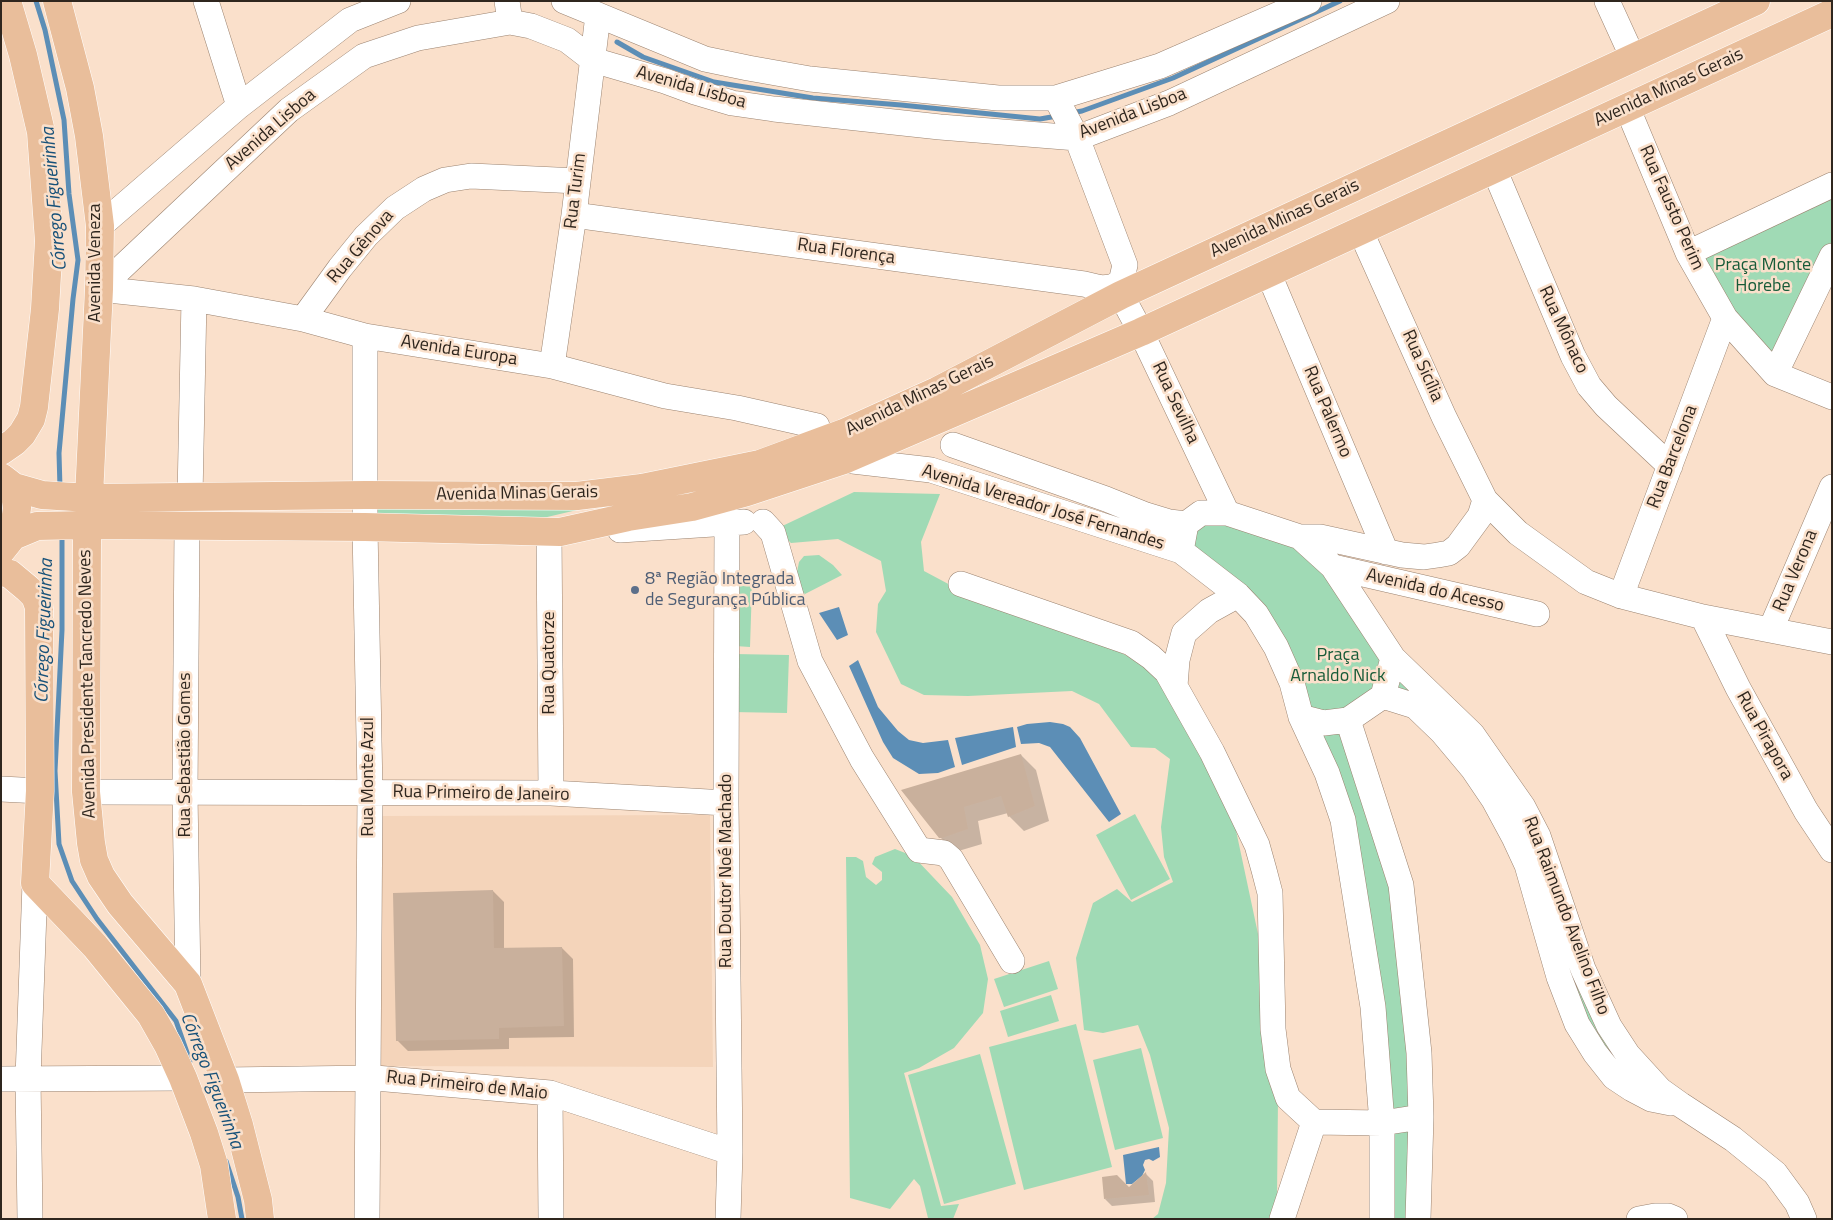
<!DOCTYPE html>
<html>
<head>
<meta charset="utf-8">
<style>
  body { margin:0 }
  #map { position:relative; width:1833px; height:1220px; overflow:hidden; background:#fae0cb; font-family:"Titillium Web",sans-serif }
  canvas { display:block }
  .frame { position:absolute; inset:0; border:2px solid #2f261e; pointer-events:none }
</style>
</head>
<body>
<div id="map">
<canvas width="1833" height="1220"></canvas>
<div class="frame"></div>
</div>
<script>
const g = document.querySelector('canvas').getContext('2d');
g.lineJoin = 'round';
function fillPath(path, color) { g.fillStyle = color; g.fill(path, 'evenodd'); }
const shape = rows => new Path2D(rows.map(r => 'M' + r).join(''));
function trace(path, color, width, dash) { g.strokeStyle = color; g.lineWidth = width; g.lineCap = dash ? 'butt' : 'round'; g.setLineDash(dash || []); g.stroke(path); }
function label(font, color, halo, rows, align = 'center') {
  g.font = font + ' "Titillium Web",sans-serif'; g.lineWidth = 5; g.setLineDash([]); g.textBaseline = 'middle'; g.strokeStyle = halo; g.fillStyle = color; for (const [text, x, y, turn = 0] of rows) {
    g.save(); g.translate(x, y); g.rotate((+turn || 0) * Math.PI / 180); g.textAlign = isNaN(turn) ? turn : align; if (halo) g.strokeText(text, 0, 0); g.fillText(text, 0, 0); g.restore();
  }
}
fillPath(shape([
  [710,815,713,1067,381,1066,381,816]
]), '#f4d4ba');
fillPath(shape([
  [1832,185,1832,256,1775,374,1688,253],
  [854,492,940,494,921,542,924,571,954,587,1100,642,1141,663,1165,682,1234,821,1264,962,1278,1098,1277,1198,1271,1219,1152,1219,1158,1214,1166,1183,1169,1128,1150,1055,1138,1025,1103,1033,1084,1030,1076,958,1093,903,1117,889,1132,902,1173,882,1164,857,1161,827,1170,759,1155,748,1131,747,1099,704,1072,691,968,696,924,695,901,684,876,632,878,604,886,591,881,561,838,539,791,543,776,529],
  [622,503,577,510,543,518,508,521,375,515,376,507],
  [1227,513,1300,537,1333,567,1393,658,1472,734,1523,807,1538,836,1583,969,1609,1026,1628,1055,1660,1090,1681,1105,1651,1099,1632,1089,1614,1077,1595,1053,1577,1024,1559,977,1527,865,1514,837,1494,800,1473,769,1442,733,1415,707,1383,696,1348,720,1401,885,1419,1053,1421,1117,1418,1219,1382,1219,1382,1123,1373,1007,1343,820,1327,773,1301,717,1292,683,1276,647,1256,614,1238,595,1181,551,1186,524,1202,514],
  [819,555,833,565,842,575,805,594,799,589,795,582,799,562,804,556],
  [736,586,752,586,750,647,735,646],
  [734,654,789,655,787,713,732,712],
  [1135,814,1170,879,1131,900,1096,835],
  [895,849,913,856,952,897,980,945,988,979,983,1013,954,1048,919,1068,904,1073,941,1206,959,1204,953,1219,928,1218,920,1186,914,1179,890,1209,850,1198,846,857,856,857,863,861,866,877,876,885,882,880,882,872,872,864,875,857],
  [1049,961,1058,989,1004,1007,994,979],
  [1051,995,1059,1021,1008,1037,1000,1011],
  [1076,1024,1112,1167,1024,1190,989,1047],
  [1141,1048,1163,1138,1115,1150,1093,1060],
  [980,1054,1016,1184,944,1204,908,1075]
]), '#a0dab5');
fillPath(shape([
  [839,607,848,635,837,640,819,613],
  [858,660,878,707,898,731,909,740,923,743,948,740,955,767,938,773,919,774,893,758,883,742,849,666],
  [1050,722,1063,724,1070,727,1080,738,1121,814,1109,822,1050,747,1039,743,1021,744,1017,727,1027,724],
  [1013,727,1016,747,962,765,955,738],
  [1159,1147,1160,1157,1153,1161,1149,1159,1145,1160,1143,1165,1145,1170,1142,1176,1132,1184,1126,1184,1123,1155]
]), '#5c8eb6');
fillPath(shape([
  [1021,755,1036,770,1049,821,1024,831,1009,816,1008,813,978,821,982,844,955,852,940,837,903,791],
  [493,891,504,902,504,949,562,948,573,959,574,1037,509,1038,509,1049,408,1051,397,1040],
  [1146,1174,1153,1181,1155,1202,1112,1206,1105,1199,1129,1188]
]), '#0003');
trace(shape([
  [36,1,45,30,64,120,69,194,78,260,73,299,59,453,60,488],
  [617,42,643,57,714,82,813,98,901,105,1040,119,1057,116],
  [1071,113,1082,111,1173,78,1340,1],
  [62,534,62,630,55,771,59,844,72,881,97,919,176,1021,190,1061],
  [226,1161,238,1197,242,1219]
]), '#5c8eb6', 5);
fillPath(shape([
  [1021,754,1035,806,1008,817,1001,796,964,807,968,829,942,838,939,838,901,790],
  [493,890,494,948,562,947,564,1026,499,1028,499,1039,396,1041,393,893],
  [1146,1172,1149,1195,1104,1199,1102,1177,1117,1175,1129,1187]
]), '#c9b09c');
const minor = shape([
  [206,1,239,106],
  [507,1,510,22],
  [564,1,705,59,748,68,810,79,998,98,1056,98,1160,66,1309,1],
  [1607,1,1633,58],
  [1627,107,1688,253,1725,318,1775,374,1832,397],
  [1494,169,1573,356,1589,386,1606,406,1670,466],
  [574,215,1084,284,1101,288,1112,287,1121,282,1125,265,1077,138,1056,98],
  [100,226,239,106,350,20,398,1],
  [1361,232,1444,417,1485,500,1518,533,1586,582,1621,596,1703,617,1832,642],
  [1688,253,1832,185],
  [1268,272,1386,552],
  [99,289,289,110,364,56,418,38,510,22,531,26,567,40,593,60,665,81,695,92,732,103,774,109,940,127,1077,138,1169,103,1387,1],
  [99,289,194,299,303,319,365,336,552,366,665,396,737,408,817,426],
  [1121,295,1141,332,1227,513],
  [303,319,340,268,366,236,395,208,424,189,445,180,471,176,578,181],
  [365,336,365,527,370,792,367,1219],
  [552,366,574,215,598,15],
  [1775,374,1832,256],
  [953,445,1106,499,1146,515,1169,522,1186,524],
  [844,460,931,470,1181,551,1238,595,1256,614,1276,647,1292,683,1301,717,1327,773,1343,820,1373,1007,1382,1123,1382,1219],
  [190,497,194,299],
  [727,522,726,803,730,1152,728,1219],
  [763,522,773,533,810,661,862,759,919,850,944,853,951,859,1012,961],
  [187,527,185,793,188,984],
  [620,530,744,522],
  [549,532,551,793],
  [1300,537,1320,537,1402,555,1424,557,1438,555,1449,553,1458,546,1480,516,1485,500],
  [1181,551,1186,524,1201,513,1227,513,1300,537,1333,567,1393,658,1472,734,1523,807,1538,836,1583,969,1609,1026,1628,1055,1660,1090,1681,1105,1733,1139,1775,1173,1797,1203,1804,1219],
  [1333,567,1537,614],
  [961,584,1131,643,1151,657,1167,672,1212,752,1257,845,1264,870,1270,893,1273,1029,1278,1069,1288,1098,1314,1122,1382,1123,1421,1117],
  [1621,596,1725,318],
  [1703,617,1738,688,1806,811,1832,850],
  [1771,629,1832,487],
  [1175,686,1177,660,1184,633,1209,611,1238,595],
  [1383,696,1415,706,1442,732,1473,769,1494,800,1514,837,1527,865,1559,977,1577,1024,1595,1053,1614,1077,1632,1089,1651,1099,1671,1103],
  [1301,717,1324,723,1348,720,1383,696,1393,658],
  [1348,720,1401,885,1419,1053,1421,1117,1418,1219],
  [1,789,40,791],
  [86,792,551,793,726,803],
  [1,1079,183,1078],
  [225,1080,375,1078,550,1093,730,1152],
  [550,1093,551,1219],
  [30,1219,28,1078,35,883],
  [1282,1219,1314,1122],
  [1639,1219,1655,1216,1668,1216,1675,1219]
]);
const major = shape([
  [57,1,80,88,89,136,100,226,99,289,87,538,86,792,91,843,94,860,101,876,120,904,188,984,225,1080,239,1125,258,1200,260,1219],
  [1,451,14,442,22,434,31,419,34,407,45,309,49,241,41,132,23,55,7,1],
  [1,477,14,487,17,508,13,536,1,551],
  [14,487,42,495,89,498,366,495,577,496,642,488,760,464,844,433,937,391,1121,295,1756,1],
  [13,536,37,526,87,525,365,527,560,532,628,517,692,507,747,492,844,460,1141,332,1832,13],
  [1,572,10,574,28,589,35,596,39,607,40,791,35,883,95,946,151,1015,168,1045,183,1078,204,1133,214,1165,222,1219]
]);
trace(minor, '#9b8370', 26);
trace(major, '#fff', 29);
trace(minor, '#fff', 25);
trace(major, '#e9be9b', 28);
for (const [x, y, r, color] of [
  [635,590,5,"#5c6f8a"]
]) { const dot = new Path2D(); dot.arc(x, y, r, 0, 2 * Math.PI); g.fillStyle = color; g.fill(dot); trace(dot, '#fae0cb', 2); }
label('18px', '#2f261e', '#fae0cb', [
  ["Avenida Lisboa",691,88,16],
  ["Avenida Minas Gerais",1669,88,-25],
  ["Avenida Lisboa",1133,114,-21],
  ["Avenida Lisboa",271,130,-41],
  ["Rua Turim",576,191,-83],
  ["Rua Fausto Perim",1671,208,66],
  ["Avenida Minas Gerais",1285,219,-25],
  ["Rua Gênova",361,247,-49],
  ["Rua Florença",846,252,8],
  ["Avenida Veneza",96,263,-90],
  ["Rua Mônaco",1563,330,65],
  ["Avenida Europa",459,351,9],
  ["Rua Sicília",1422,366,66],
  ["Avenida Minas Gerais",920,396,-26],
  ["Rua Sevilha",1175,403,65],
  ["Rua Palermo",1327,412,67],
  ["Rua Barcelona",1673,457,-69],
  ["Avenida Minas Gerais",517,494,-1],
  ["Avenida Vereador José Fernandes",1043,508,17],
  ["Rua Verona",1796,571,-67],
  ["Avenida do Acesso",1435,591,13],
  ["Rua Quatorze",550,663,-90],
  ["Avenida Presidente Tancredo Neves",88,684,-91],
  ["Rua Pirapora",1764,736,61],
  ["Rua Sebastião Gomes",186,755,-90],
  ["Rua Monte Azul",369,777,-90],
  ["Rua Primeiro de Janeiro",481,794,1],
  ["Rua Doutor Noé Machado",727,871,-90],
  ["Rua Raimundo Avelino Filho",1566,916,69],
  ["Rua Primeiro de Maio",467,1086,6]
]);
label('18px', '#175b38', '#fae0cb', [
  ["Praça Monte",1763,266],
  ["Horebe",1763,287],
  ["Praça",1338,656],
  ["Arnaldo Nick",1338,677]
]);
label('18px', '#4e5e75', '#fae0cb', [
  ["8ª Região Integrada",645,580],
  ["de Segurança Pública",645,601]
], 'left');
label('italic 19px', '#175179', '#fae0cb', [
  ["Córrego Figueirinha",55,199,-95],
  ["Córrego Figueirinha",45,631,-88],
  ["Córrego Figueirinha",211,1081,69]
]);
</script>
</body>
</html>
